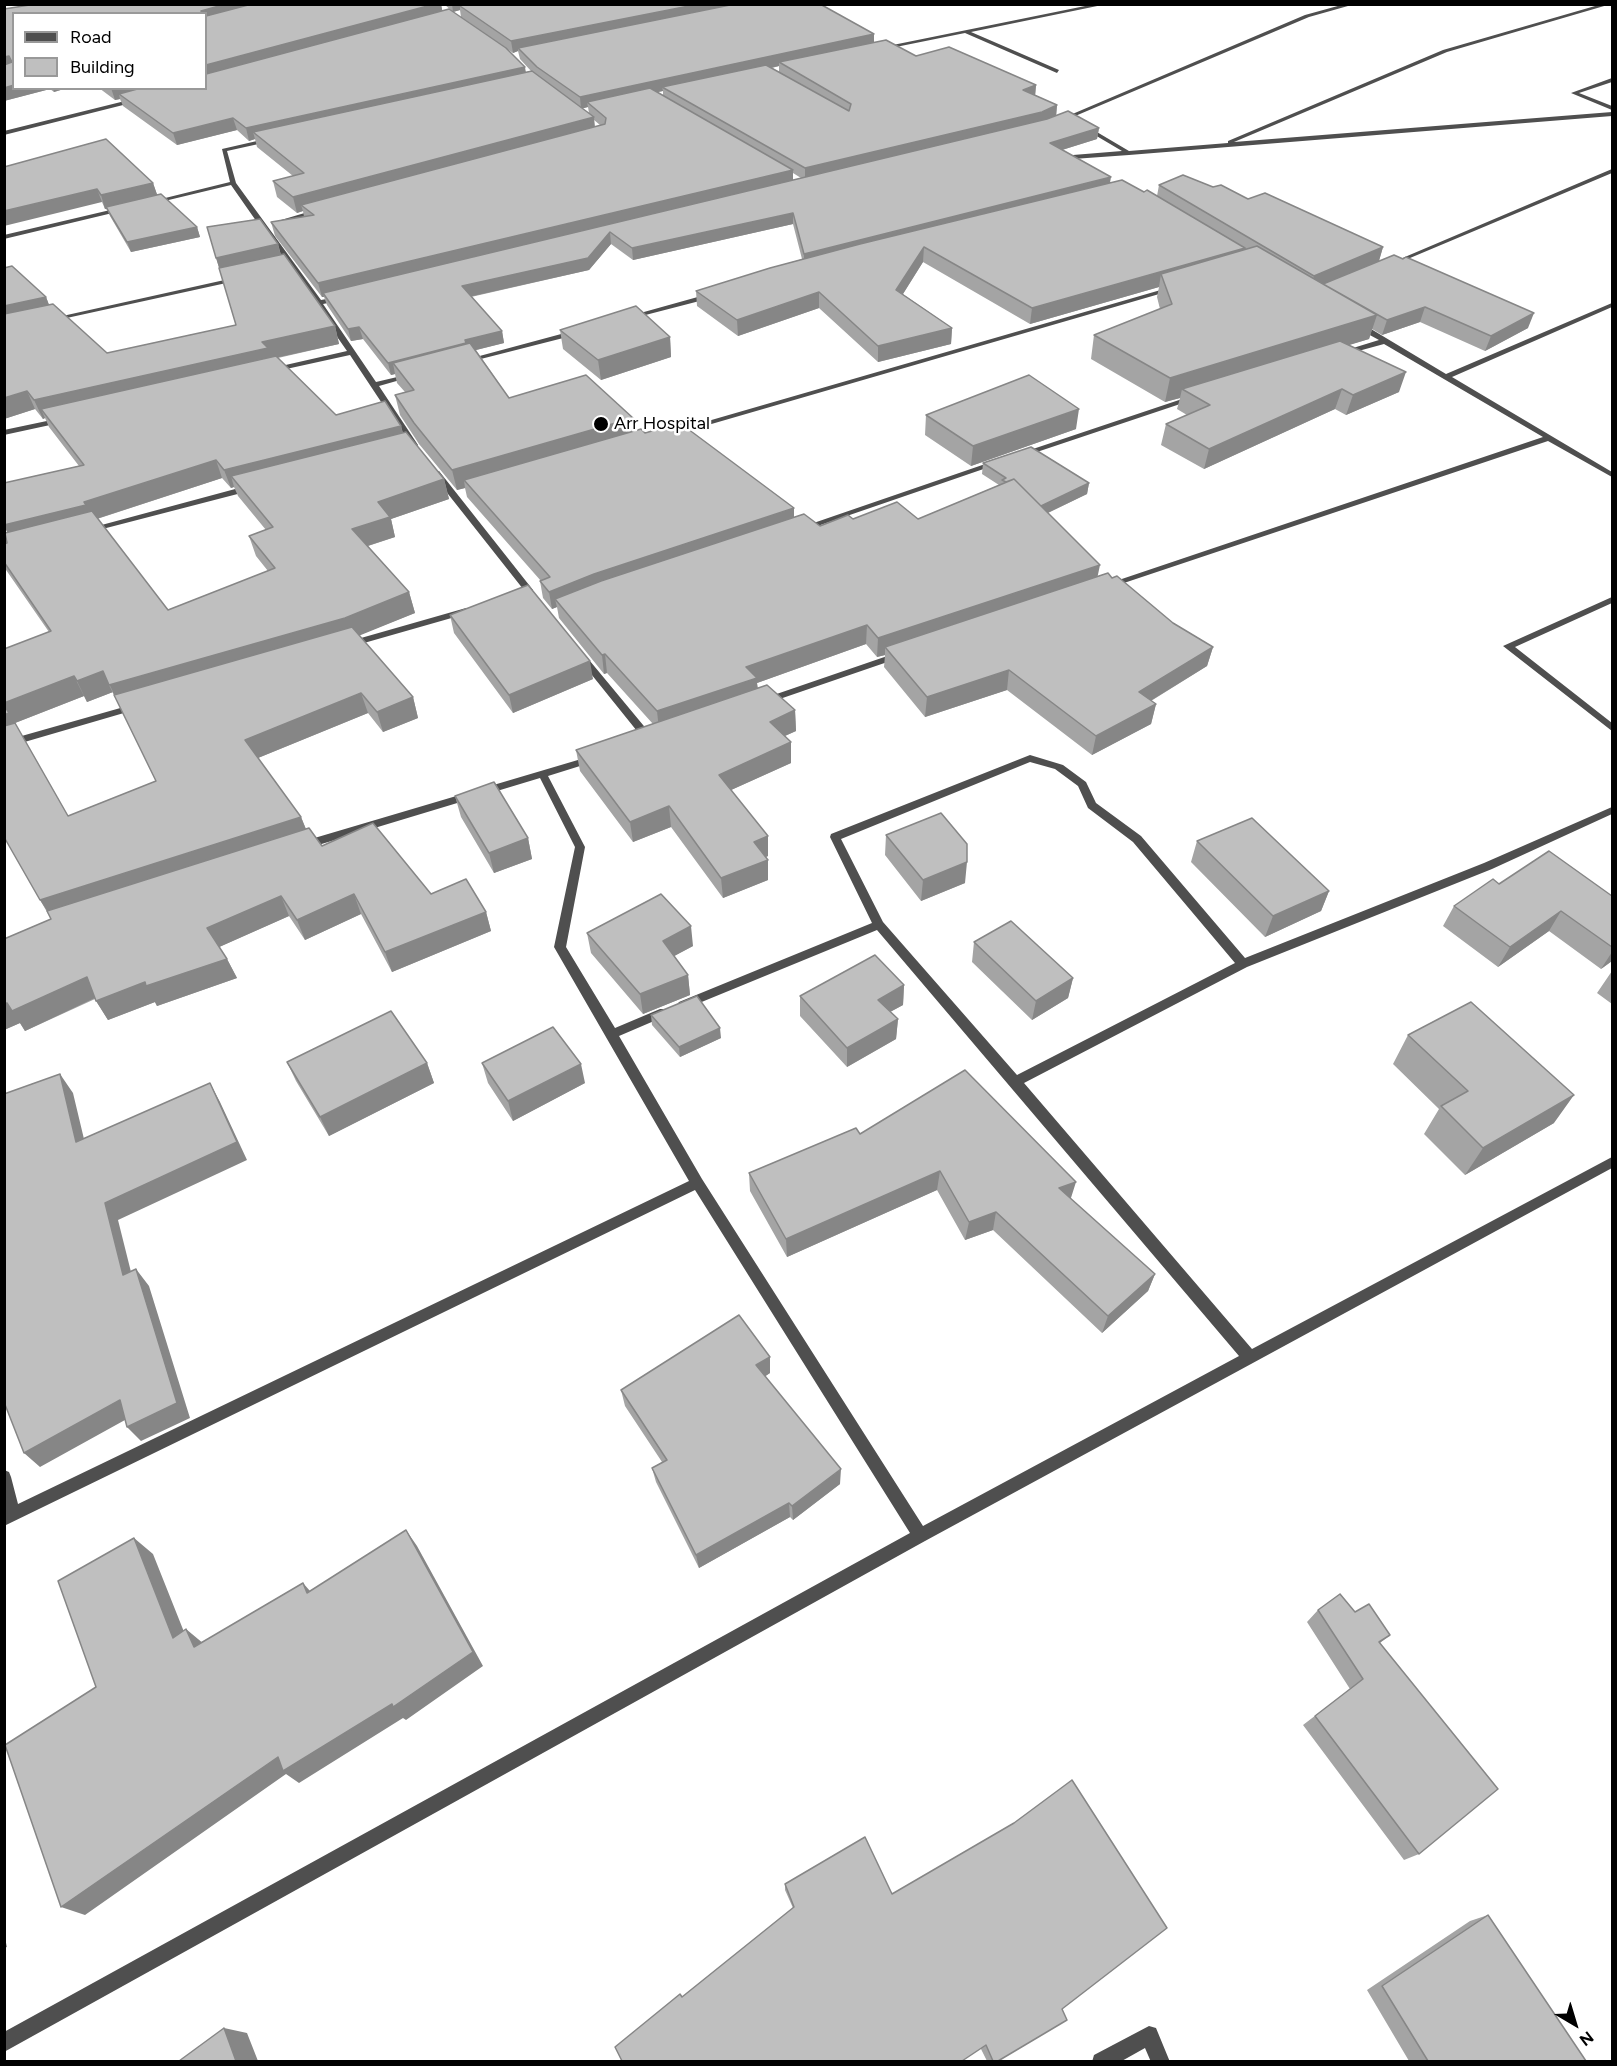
<!DOCTYPE html>
<html>
<head>
<meta charset="utf-8">
<style>
  body { margin:0 }
  #map { position:relative; width:1617px; height:2066px; overflow:hidden; background:#fff; font-family:Figtree,sans-serif }
  canvas { display:block }
  .frame { position:absolute; inset:0; border:6px solid #000; pointer-events:none }
  .legend { position:absolute; left:12px; top:12px; width:195px; height:78px; box-sizing:border-box; background:#fff; border:2px solid #999; margin:0; padding:8px 10px; list-style:none; font-size:18px; color:#000 }
  .legend li { display:flex; align-items:center; gap:12px; height:30px }
  .legend b { width:30px; border:2px solid #999 }
  .north { position:absolute; left:1545px; top:1994px; width:60px; height:60px; -webkit-text-stroke:4px #fff; paint-order:stroke; rotate:142deg; font-size:16px; font-weight:700; line-height:24px; text-align:center; color:#000 }
  .north::after { content:''; display:block; margin:auto; width:21px; height:27px; background:#000; clip-path:polygon(50% 0,100% 100%,50% 72%,0 100%) }
</style>
</head>
<body>
<div id="map">
<canvas width="1617" height="2066"></canvas>
<div class="frame"></div>
<ul class="legend">
<li><b style="height:8px;background:#4f4f4f"></b>Road</li>
<li><b style="height:16px;background:#bfbfbf"></b>Building</li>
</ul>
<div class="north">N</div>
</div>
<script>
const g = document.querySelector('canvas').getContext('2d');
g.lineJoin = 'round';
const shape = rows => new Path2D(rows.map(r => 'M' + r).join(''));
function fillPath(path, color) { g.fillStyle = color; g.fill(path, 'evenodd'); }
function trace(path, color, width, dash) { g.strokeStyle = color; g.lineWidth = width; g.lineCap = dash ? 'butt' : 'round'; g.setLineDash(dash || []); g.stroke(path); }
function label(font, color, halo, rows, align = 'center') {
  g.font = font + ' Figtree,sans-serif'; g.lineWidth = 5; g.setLineDash([]); g.textBaseline = 'middle'; g.strokeStyle = halo; g.fillStyle = color; for (const [text, x, y, turn = 0] of rows) {
    g.save(); g.translate(x, y); g.rotate((+turn || 0) * Math.PI / 180); g.textAlign = isNaN(turn) ? turn : align; if (halo) g.strokeText(text, 0, 0); g.fillText(text, 0, 0); g.restore();
  }
}
fillPath(shape([
  [1095,4,1107,4,971,32,1059,70,1057,73,965,33,881,50,878,48,1095,4],
  [1345,4,1355,4,1309,17,1061,122,1056,121,1305,15,1345,4],
  [1602,4,1611,4,1447,52,1234,142,1612,112,1612,116,1129,155,1073,159,1070,157,1073,155,1122,151,1083,128,1085,125,1129,151,1228,143,1228,141,1443,50,1602,4],
  [1612,78,1612,82,1579,93,1612,106,1612,110,1571,93,1612,78],
  [137,98,139,101,4,135,4,131,137,98],
  [270,138,272,141,227,151,236,183,321,300,343,296,343,300,323,304,376,382,410,374,414,376,379,386,418,445,417,447,411,447,350,355,268,373,268,369,347,351,231,185,152,204,149,202,230,182,222,149,270,138],
  [1612,169,1612,173,1391,266,1386,265,1612,169],
  [123,207,125,208,125,210,4,239,4,235,123,207],
  [318,209,321,211,320,212,274,225,271,223,318,209],
  [238,277,241,279,240,280,53,321,49,319,238,277],
  [1171,287,1175,289,1173,290,677,434,670,432,1171,287],
  [712,293,715,293,715,297,630,319,626,317,712,293],
  [1612,303,1612,307,1452,377,1612,472,1612,477,1548,441,1112,587,1109,588,1104,585,1543,437,1384,344,1340,356,1340,352,1379,340,1355,327,1355,323,1361,323,1446,374,1612,303],
  [576,330,579,330,579,334,465,363,461,361,576,330],
  [1191,396,1198,398,1022,457,1015,455,1191,396],
  [61,418,64,418,64,422,4,435,4,430,61,418],
  [994,461,1001,463,806,530,799,528,994,461],
  [433,471,439,471,533,590,533,594,527,594,433,475,433,471],
  [250,485,254,488,253,490,87,533,83,530,250,485],
  [1612,597,1612,603,1515,647,1612,723,1612,731,1503,646,1612,597],
  [466,608,469,609,469,613,350,647,345,644,347,642,466,608],
  [899,652,904,655,902,657,768,703,765,704,760,701,762,699,899,652],
  [582,654,585,655,653,737,653,741,645,741,579,659,577,657,582,654],
  [138,703,143,706,141,708,4,748,4,741,138,703],
  [1030,755,1063,765,1086,782,1096,803,1141,836,1245,958,1484,863,1612,807,1612,814,1492,869,1247,967,1024,1083,1252,1349,1612,1157,1612,1168,925,1541,4,2052,4,2032,910,1533,695,1190,4,1526,4,1470,9,1472,11,1477,18,1504,689,1181,554,947,575,847,540,778,305,849,301,848,300,845,301,842,588,757,596,757,596,761,548,776,585,847,566,947,615,1028,660,1009,668,1009,670,1012,668,1015,619,1036,702,1179,923,1526,1239,1356,877,930,687,1008,683,1010,677,1005,679,1002,872,923,830,837,831,834,1030,755],
  [1030,762,1055,769,1078,786,1088,808,1133,842,1235,963,1017,1075,883,922,841,839,1030,762],
  [1149,2026,1156,2028,1170,2062,1151,2062,1145,2048,1120,2062,1092,2062,1094,2055,1149,2026]
]), '#4f4f4f');
fillPath(shape([
  [441,4,442,11,526,72,531,71,520,59,518,51,513,53,461,17,460,10,453,12,444,4,820,4,874,43,916,56,1036,85,1035,95,1057,105,1056,116,1099,128,1097,139,1062,150,1110,183,1157,196,1159,185,1213,187,1248,199,1383,247,1379,261,1528,328,1485,351,1420,322,1382,335,1372,329,1369,339,1348,345,1399,392,1346,415,1335,409,1204,469,1161,445,1166,424,1187,415,1177,409,1180,398,1165,402,1091,359,1094,335,1160,309,1157,297,1159,287,1030,324,923,262,903,294,952,328,951,344,878,362,819,308,738,336,697,306,696,291,802,259,793,224,633,260,611,244,589,270,471,297,502,331,504,343,476,350,509,398,633,418,634,431,645,433,794,517,820,526,853,519,918,519,999,485,982,474,983,463,1089,483,1087,494,1048,513,1097,577,1112,578,1173,623,1213,647,1207,666,1151,701,1156,704,1151,724,1092,755,1007,690,925,717,884,667,885,655,877,657,866,644,757,683,758,688,795,710,796,731,785,736,791,763,731,790,768,856,766,857,768,860,768,880,723,898,671,827,633,842,580,771,576,750,653,724,607,673,604,674,559,618,557,607,552,609,543,598,540,581,541,581,467,497,465,488,457,490,419,444,400,415,395,395,405,392,397,383,395,374,391,375,363,339,351,341,327,305,324,297,322,297,275,236,271,222,304,217,303,211,297,213,277,197,273,181,293,176,257,147,255,139,249,141,237,130,177,145,123,106,120,99,115,100,99,88,206,88,206,14,14,88,67,88,54,92,50,89,4,101,4,9],
  [779,66,779,72,772,68],
  [663,91,663,96,657,92],
  [588,107,589,113,582,108],
  [594,120,600,125,595,127],
  [793,173,801,178,793,180],
  [4,167,153,183,157,195,197,227,200,237,131,252,110,216,107,209,105,209,102,202],
  [260,219,278,244,281,255,284,254,335,326,339,344,278,358,336,415,385,401,401,426,403,433,406,432,444,479,449,499,391,519,395,537,368,546,409,592,415,613,359,635,413,697,418,718,383,732,368,713,258,758,301,817,306,829,309,828,322,846,373,823,431,894,466,879,486,912,491,931,392,972,361,914,305,940,289,916,219,947,227,959,237,978,157,1006,155,1002,108,1020,95,999,25,1031,20,1023,4,1030,4,939,51,919,4,837,4,649,49,632,4,567,4,544,7,543,5,533,8,533,4,526,4,483,79,466,49,427,45,418,43,419,35,409,4,419,4,268,12,266,46,297,49,305,53,304,107,353,236,325,207,227],
  [222,478,231,488,234,487,238,496,266,530,249,536,256,556,268,571,168,610,97,519],
  [113,692,156,781,68,816,15,723,84,696,87,702],
  [560,330,670,337,671,357,601,380,563,349],
  [926,415,1076,429,971,466,925,435],
  [450,615,593,679,513,713,454,633],
  [455,796,528,838,532,859,494,873,461,817],
  [886,835,965,883,921,901,885,855],
  [1197,841,1329,891,1321,911,1265,937,1191,862],
  [1499,884,1612,896,1612,961,1601,969,1549,931,1498,967,1443,926,1454,906],
  [587,933,693,946,674,956,688,975,690,995,643,1014,591,953],
  [974,942,1073,978,1068,998,1032,1020,972,962],
  [1612,971,1612,1004,1597,993],
  [904,985,903,1005,890,1012,898,1019,896,1039,847,1067,800,1016,800,996],
  [651,1015,721,1038,680,1057,652,1025],
  [1408,1035,1554,1123,1465,1175,1424,1134,1439,1109,1393,1064],
  [287,1062,427,1063,434,1083,329,1136,296,1081],
  [482,1063,585,1083,513,1121,488,1083],
  [860,1134,1071,1199,1155,1274,1148,1291,1102,1333,993,1230,965,1240,937,1190,787,1257,750,1191,749,1173],
  [770,1373,765,1376,840,1484,793,1520,790,1517,699,1568,656,1482,652,1468,662,1462,625,1406,621,1390],
  [1318,1610,1355,1612,1390,1635,1380,1643,1419,1854,1404,1860,1303,1725,1350,1689,1307,1622],
  [785,1884,892,1894,1062,2009,998,2061,987,2061,981,2049,622,2061,680,1994,682,1997,793,1908,785,1890],
  [1488,1915,1586,2061,1409,2061,1367,1990,1470,1921]
]), '#a4a4a4');
fillPath(shape([
  [226,4,271,4,206,22,206,14,202,14,201,11],
  [435,4,441,4,443,14,206,78,206,65],
  [452,4,485,4,460,6,460,10,453,12],
  [699,4,756,4,518,48,518,51,513,53,511,41],
  [874,34,874,46,779,62,779,66,668,90,662,87,663,91,592,106,587,102,588,107,581,109,580,97],
  [9,56,14,68,4,70,4,57],
  [525,67,527,79,253,132,255,139,249,141,246,128],
  [14,85,14,88,50,88,50,89,4,101,4,88],
  [1036,85,1035,97,1023,90],
  [53,88,67,88,54,92],
  [111,88,160,88,119,94,120,99,115,100],
  [1057,105,1056,117,805,181,805,168],
  [594,117,595,132,301,205,303,211,297,213,293,197],
  [233,118,237,130,177,145,173,133],
  [1099,128,1097,139,1049,154,1050,143],
  [793,170,793,184,323,293,324,297,322,297,318,283],
  [1111,177,1109,189,804,266,804,254],
  [153,183,158,197,105,209,101,195],
  [97,189,102,202,4,226,4,211],
  [793,213,793,224,633,260,632,248],
  [197,227,200,237,131,252,127,242],
  [610,232,611,244,589,270,464,298,462,286],
  [278,244,283,264,222,277,216,258],
  [924,247,923,262,896,305,896,290],
  [1383,247,1378,264,1309,292,1314,276],
  [1245,248,1241,263,1161,274,1159,287,1030,324,1032,308],
  [819,292,819,308,738,336,737,320],
  [46,297,53,315,4,326,4,306],
  [1425,307,1420,322,1382,335,1387,320],
  [1534,313,1528,328,1485,351,1491,336],
  [1377,315,1369,339,1191,394,1182,389,1180,398,1165,402,1170,378],
  [335,326,339,344,41,409,45,418,43,419,34,400,262,342],
  [359,327,363,339,351,341,348,329],
  [952,328,951,344,878,362,878,346],
  [502,331,504,343,468,352,393,363,395,374,391,375,388,363,465,340],
  [670,337,671,357,601,380,598,360],
  [1406,372,1399,392,1346,415,1353,395],
  [1342,389,1335,409,1204,469,1209,449],
  [27,391,35,409,4,419,4,398],
  [1079,409,1076,429,971,466,973,446],
  [633,418,635,439,464,480,465,488,457,490,452,470],
  [401,426,405,444,231,476,234,487,231,488,224,470],
  [216,460,222,478,93,520,13,543,4,526,4,525,84,502],
  [444,479,449,499,391,519,395,537,358,549,352,529,378,502],
  [1089,483,1087,494,1039,517,1040,506],
  [794,508,794,526,555,599,557,607,552,609,549,592,594,574],
  [1100,565,1096,584,885,647,885,655,877,657,878,638],
  [409,592,415,613,351,639,119,705,109,685],
  [867,625,866,644,757,683,758,697,659,730,657,711,746,667],
  [1213,647,1207,666,1134,711,1139,692],
  [605,654,607,673,604,674,602,655],
  [590,661,593,679,513,713,509,695],
  [1009,670,1007,690,925,717,927,697],
  [103,671,113,692,87,702,77,681],
  [74,676,84,696,15,723,4,739,4,703],
  [361,693,368,713,253,760,245,740],
  [413,697,418,718,383,732,377,712],
  [1156,704,1151,724,1092,755,1096,736],
  [795,710,796,731,771,742,770,722],
  [791,742,791,763,720,795,719,775],
  [669,806,671,827,633,842,630,822],
  [301,817,309,837,53,920,40,900],
  [768,836,768,856,755,862,754,842],
  [528,838,532,859,494,873,489,853],
  [768,860,768,880,723,898,721,878],
  [967,862,965,883,921,901,923,880],
  [1329,891,1321,911,1265,937,1273,916],
  [354,894,361,914,305,940,297,920],
  [281,896,289,916,217,948,207,928],
  [1561,911,1549,931,1498,967,1510,947],
  [486,912,491,931,392,972,385,952],
  [691,926,693,946,665,961,663,941],
  [1612,952,1612,961,1601,969],
  [227,959,237,978,157,1006,155,1002,108,1020,96,1001,145,982],
  [688,975,690,995,643,1014,640,994],
  [87,977,99,996,25,1031,20,1023,4,1030,4,1004],
  [1073,978,1068,998,1032,1020,1036,1001],
  [904,985,903,1005,877,1019,878,1000],
  [898,1019,896,1039,847,1067,847,1048],
  [720,1028,721,1038,680,1057,679,1047],
  [427,1063,434,1083,329,1136,320,1117],
  [581,1064,585,1083,513,1121,508,1101],
  [60,1074,73,1093,89,1160,76,1142],
  [210,1083,220,1102,247,1160,118,1220,136,1292,123,1275,105,1203],
  [1574,1095,1554,1123,1465,1175,1483,1148],
  [940,1171,937,1190,787,1257,786,1239],
  [1076,1182,1070,1201,1059,1188],
  [996,1212,993,1230,965,1240,969,1222],
  [136,1269,149,1286,190,1418,141,1441,127,1427],
  [1155,1274,1148,1291,1102,1333,1108,1316],
  [770,1357,770,1373,757,1382,756,1365],
  [120,1400,134,1415,40,1467,24,1453],
  [841,1469,840,1484,793,1520,792,1506],
  [789,1503,790,1517,699,1568,696,1555],
  [406,1530,417,1546,483,1666,406,1720,403,1718,299,1783,286,1774,85,1915,61,1907],
  [134,1538,153,1554,192,1652,173,1638],
  [303,1583,317,1599,307,1593],
  [186,1629,204,1644,194,1647],
  [4,1934,7,1947,4,1948],
  [224,2028,247,2033,258,2061,236,2061]
]), '#868686');
const building = shape([
  [36,4,226,4,201,11,202,14,14,14,14,85,4,88,4,65,12,62,9,56,4,57,4,9,36,4],
  [252,4,435,4,206,65,206,16,252,4],
  [465,4,699,4,511,41,460,6,465,4],
  [735,4,820,4,874,34,580,97,537,67,518,48,735,4],
  [449,9,506,48,525,67,246,128,233,118,173,133,119,94,141,88,206,88,206,74,449,9],
  [886,40,916,56,949,47,1036,85,1023,90,1057,105,1042,112,805,168,662,87,766,65,849,111,851,104,779,62,886,40],
  [532,71,594,117,293,197,273,181,304,173,253,132,532,71],
  [650,88,793,170,318,283,271,222,314,215,301,205,605,124,606,118,587,102,650,88],
  [1068,111,1099,128,1050,143,1111,177,804,254,793,213,632,248,610,232,588,258,462,286,502,331,465,340,466,343,388,363,359,327,348,329,323,293,1047,119,1068,111],
  [106,139,153,183,101,195,97,189,4,211,4,167,106,139],
  [1183,175,1213,187,1221,185,1248,199,1265,193,1383,247,1314,276,1159,185,1183,175],
  [1122,180,1144,192,1147,190,1245,248,1032,308,924,247,896,290,952,328,878,346,819,292,737,320,696,291,770,268,860,244,1122,180],
  [161,194,197,227,127,242,106,207,161,194],
  [260,219,278,244,216,258,207,227,260,219],
  [1257,246,1377,315,1170,378,1094,335,1172,304,1161,274,1257,246],
  [284,254,335,326,262,342,268,348,34,400,27,391,4,398,4,314,53,304,107,353,236,325,219,268,284,254],
  [1394,255,1403,259,1406,257,1534,313,1491,336,1425,307,1387,320,1323,284,1394,255],
  [12,266,46,297,4,306,4,268,12,266],
  [636,306,670,337,598,360,560,330,636,306],
  [1340,341,1406,372,1353,395,1342,389,1209,449,1166,424,1210,405,1182,389,1340,341],
  [470,343,509,398,586,375,633,418,452,470,414,423,395,395,414,390,393,363,470,343],
  [276,356,336,415,385,401,401,426,224,470,216,460,84,502,86,505,4,525,4,483,84,465,41,409,276,356],
  [1029,375,1079,409,973,446,926,415,1029,375],
  [680,423,794,508,594,574,549,592,540,581,550,577,464,480,641,429,645,433,680,423],
  [406,432,444,479,378,502,390,517,352,529,409,592,345,618,109,685,103,671,77,681,74,676,4,703,4,649,51,631,4,562,4,544,7,543,5,533,92,511,168,610,275,568,249,536,273,527,231,476,406,432],
  [1031,447,1089,483,1041,506,1014,479,1006,482,1002,480,1006,478,983,463,1031,447],
  [1014,479,1100,565,878,638,867,625,746,667,757,678,657,711,605,654,602,655,555,599,601,581,804,514,820,526,848,515,853,519,897,502,918,519,1014,479],
  [1108,573,1112,578,1117,576,1173,623,1213,647,1139,692,1156,704,1096,736,1009,670,927,697,885,647,1108,573],
  [528,585,590,661,509,695,450,615,528,585],
  [352,627,413,697,377,712,361,693,245,740,301,817,40,900,4,837,4,726,15,723,68,816,156,781,114,695,352,627],
  [767,685,795,710,770,722,791,742,719,775,768,836,754,842,768,860,721,878,669,806,630,822,576,750,767,685],
  [4,705,9,713,4,715,4,705],
  [494,782,528,838,489,853,455,796,494,782],
  [941,813,967,844,967,862,923,880,886,835,941,813],
  [1252,818,1329,891,1273,916,1197,841,1252,818],
  [373,823,431,894,466,879,486,912,385,952,354,894,297,920,281,896,207,928,227,959,146,986,145,982,96,1001,87,977,12,1011,7,1003,4,1004,4,939,51,919,47,911,309,828,322,846,373,823],
  [1549,851,1612,896,1612,947,1561,911,1510,947,1454,906,1493,879,1499,884,1549,851],
  [661,894,691,926,663,941,688,975,640,994,587,933,661,894],
  [1011,921,1073,978,1036,1001,974,942,1011,921],
  [875,955,904,985,878,1000,898,1019,847,1048,800,996,875,955],
  [697,996,720,1028,679,1047,651,1015,697,996],
  [1471,1002,1574,1095,1483,1148,1441,1106,1468,1091,1408,1035,1471,1002],
  [391,1011,427,1063,320,1117,287,1062,391,1011],
  [553,1027,581,1064,508,1101,482,1063,553,1027],
  [965,1070,1076,1182,1059,1188,1155,1274,1108,1316,996,1212,969,1222,940,1171,786,1239,749,1173,856,1128,860,1134,965,1070],
  [60,1074,76,1142,210,1083,237,1142,105,1203,123,1275,136,1269,177,1403,127,1427,120,1400,24,1453,4,1402,4,1094,60,1074],
  [739,1315,770,1357,756,1365,841,1469,792,1506,789,1503,696,1555,652,1468,667,1460,621,1390,739,1315],
  [406,1530,473,1652,393,1707,392,1704,283,1771,278,1757,61,1907,5,1745,96,1687,58,1581,134,1538,173,1638,186,1629,194,1647,303,1583,307,1593,406,1530],
  [1340,1594,1355,1612,1369,1604,1390,1635,1379,1642,1498,1789,1419,1854,1315,1716,1363,1679,1318,1610,1340,1594],
  [1072,1780,1167,1928,1062,2009,1067,2020,998,2061,993,2061,986,2045,962,2061,622,2061,615,2047,680,1994,682,1997,794,1907,785,1884,865,1837,892,1894,1014,1823,1072,1780],
  [1488,1915,1586,2061,1428,2061,1382,1986,1488,1915],
  [224,2028,236,2061,179,2061,224,2028]
]);
fillPath(building, '#bfbfbf');
trace(building, '#868686', 1.5);
for (const [x, y, r, color] of [
  [601,424,8,"#000"]
]) { const dot = new Path2D(); dot.arc(x, y, r, 0, 2 * Math.PI); g.fillStyle = color; g.fill(dot); trace(dot, '#fff', 2); }
label('18px', '#000', '#fff', [
  ["Arr Hospital",614,424]
], 'left');
</script>
</body>
</html>
